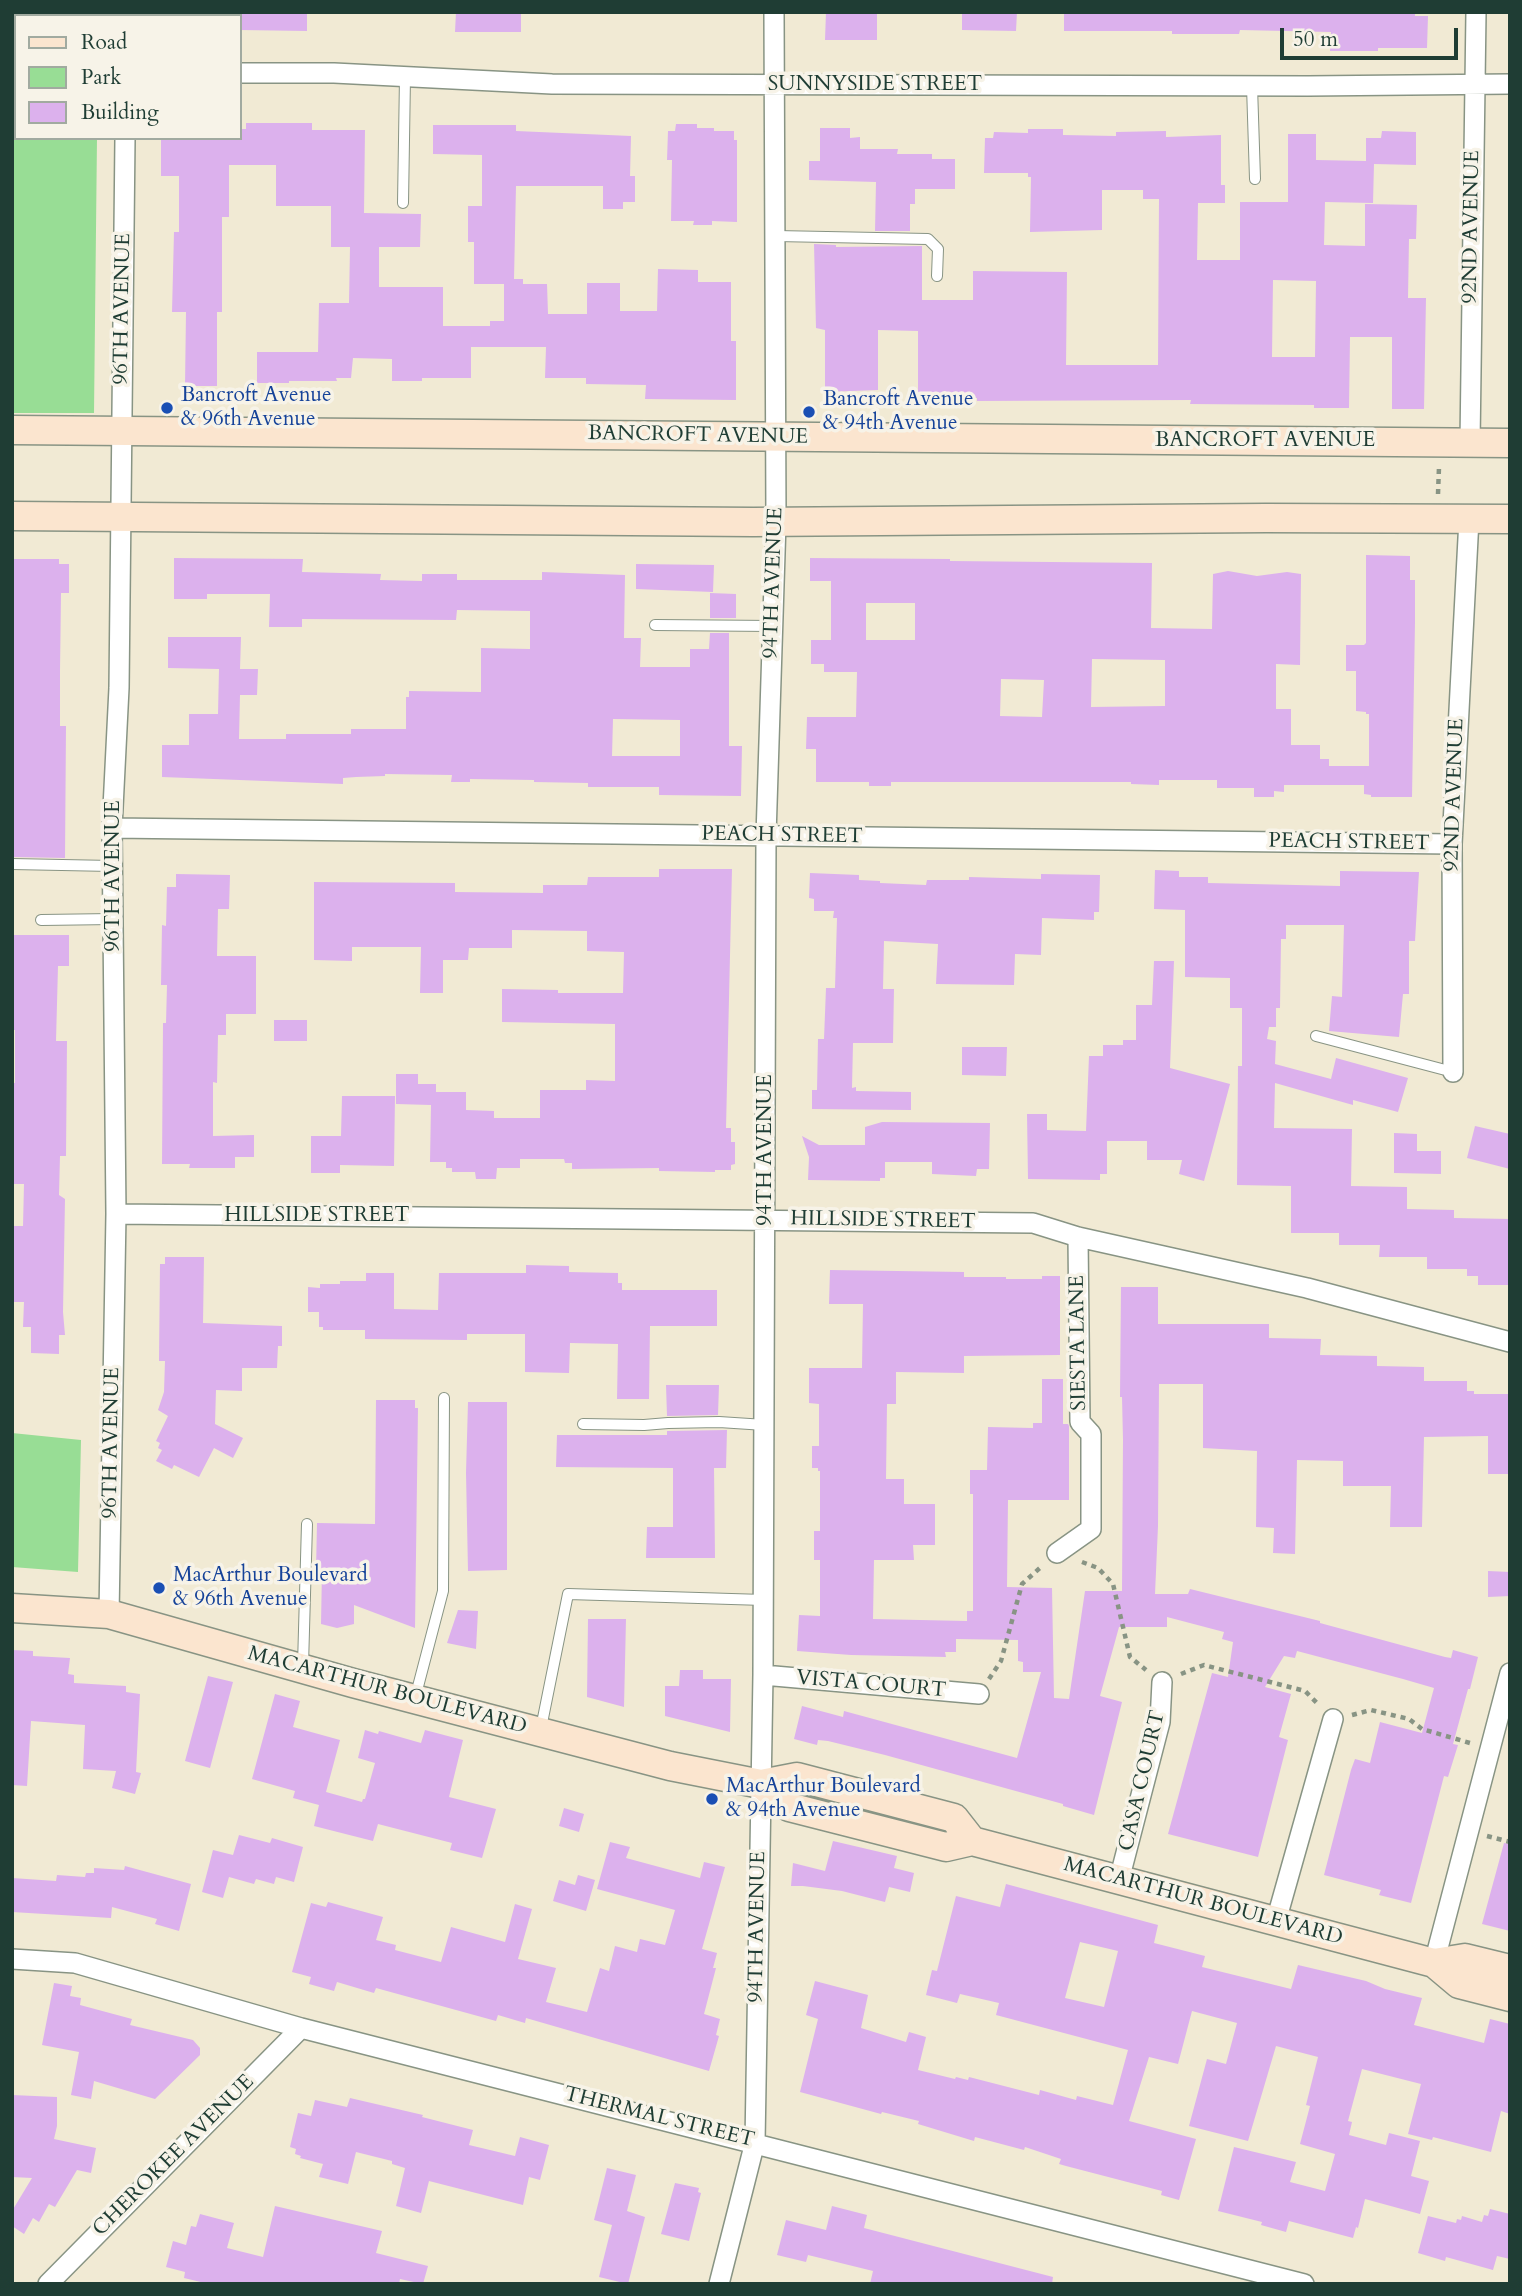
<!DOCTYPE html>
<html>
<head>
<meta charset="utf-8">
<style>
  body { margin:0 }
  #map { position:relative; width:1522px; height:2296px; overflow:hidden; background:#f1ead4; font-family:Cardo,serif }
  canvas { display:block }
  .frame { position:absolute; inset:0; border:14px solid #1f3d34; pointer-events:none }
  .legend { position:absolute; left:14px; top:14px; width:228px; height:126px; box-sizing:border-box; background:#f7f3e8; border:2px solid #a1aaa0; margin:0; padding:9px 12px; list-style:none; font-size:21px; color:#1f3d34 }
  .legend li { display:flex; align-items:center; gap:14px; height:35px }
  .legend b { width:35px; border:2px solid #a1aaa0 }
  .scale { position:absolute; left:1280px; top:28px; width:178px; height:32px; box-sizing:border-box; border:4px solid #1f3d34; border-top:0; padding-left:9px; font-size:21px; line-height:24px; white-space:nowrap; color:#1f3d34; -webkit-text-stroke:5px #f7f3e8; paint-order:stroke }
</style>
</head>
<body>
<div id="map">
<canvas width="1522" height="2296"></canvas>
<div class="frame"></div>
<ul class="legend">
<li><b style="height:9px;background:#fbe5cf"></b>Road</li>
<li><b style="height:19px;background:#98dd95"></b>Park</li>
<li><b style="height:19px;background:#dcb1ed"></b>Building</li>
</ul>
<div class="scale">50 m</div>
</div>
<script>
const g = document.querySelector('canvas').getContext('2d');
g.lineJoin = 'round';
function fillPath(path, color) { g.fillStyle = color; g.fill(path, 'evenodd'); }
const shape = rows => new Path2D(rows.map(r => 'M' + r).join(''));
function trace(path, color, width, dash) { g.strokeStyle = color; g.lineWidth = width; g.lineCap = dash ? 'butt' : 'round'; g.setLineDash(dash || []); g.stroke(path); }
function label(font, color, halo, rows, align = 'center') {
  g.font = font + ' Cardo,serif'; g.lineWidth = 7; g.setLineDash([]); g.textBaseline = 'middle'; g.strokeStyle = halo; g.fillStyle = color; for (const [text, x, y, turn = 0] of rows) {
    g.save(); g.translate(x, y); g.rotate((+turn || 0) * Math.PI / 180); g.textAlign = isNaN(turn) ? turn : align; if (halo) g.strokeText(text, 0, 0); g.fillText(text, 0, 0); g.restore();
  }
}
fillPath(shape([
  [12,103,16,103,16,138,97,138,94,413,12,413],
  [12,1433,81,1440,78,1572,12,1567]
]), '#98dd95');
fillPath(shape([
  [214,12,307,12,307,31,240,30,240,16,214,16],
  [456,12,521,12,521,32,455,32],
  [826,12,877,12,877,40,825,40],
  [962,12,1017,12,1016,31,962,30],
  [1064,12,1415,12,1415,16,1428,16,1427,48,1378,48,1378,51,1330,51,1331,32,1240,30,1239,34,1172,34,1172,31,1064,31],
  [246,123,312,123,312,130,365,130,364,213,421,214,420,247,379,247,379,287,443,287,443,326,490,326,490,321,504,321,504,284,474,284,474,242,468,242,468,206,482,206,482,155,433,154,433,125,516,125,516,131,631,136,630,176,635,176,635,202,623,202,623,209,603,209,603,186,516,186,514,279,523,279,523,284,547,284,548,314,587,314,587,283,620,283,620,311,657,311,658,269,698,270,698,282,731,282,731,341,736,341,736,400,645,399,646,385,586,384,586,378,545,378,546,347,471,347,471,378,422,378,422,381,392,381,392,359,353,358,351,378,336,378,337,381,289,381,289,383,257,383,257,352,318,352,319,303,349,303,350,247,331,247,331,206,276,206,276,165,229,165,229,217,222,217,222,312,217,312,217,386,185,386,186,312,172,312,174,232,179,232,179,176,161,176,161,138,240,138,240,129,246,129],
  [676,124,697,124,697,128,714,128,714,131,734,131,734,140,737,140,737,222,712,221,712,225,693,225,694,221,671,221,672,160,667,160,668,131,675,131],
  [820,128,850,128,850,138,860,137,860,149,898,149,897,154,932,154,932,159,955,159,955,189,915,189,915,204,910,204,910,231,875,231,876,182,809,180,809,161,820,161],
  [1028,129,1063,129,1063,135,1116,136,1116,132,1166,131,1166,137,1221,135,1221,185,1225,185,1225,203,1198,203,1197,260,1240,260,1240,202,1288,202,1288,134,1316,134,1316,160,1366,161,1366,138,1381,138,1382,131,1416,132,1416,165,1374,164,1373,203,1325,202,1324,245,1365,246,1365,204,1417,205,1416,239,1409,239,1408,298,1426,298,1424,409,1392,409,1392,337,1350,337,1349,408,1314,408,1314,405,1190,404,1191,400,977,401,977,398,918,397,918,331,878,330,878,390,825,392,825,330,816,328,814,244,836,245,836,247,922,246,922,300,973,300,973,271,1067,272,1066,365,1158,365,1159,199,1143,199,1143,190,1102,190,1102,230,1030,232,1031,177,1028,177,1028,173,984,173,985,138,993,138,994,132,1028,133],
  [1273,280,1316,281,1315,357,1272,357],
  [1366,555,1410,556,1410,580,1415,580,1415,622,1412,797,1371,797,1371,795,1364,794,1364,785,1284,785,1284,792,1274,791,1274,797,1254,797,1254,788,1217,788,1217,780,1159,780,1159,785,1131,784,1131,782,891,782,891,786,869,786,869,782,816,782,816,749,806,749,807,717,856,717,857,672,824,672,824,664,811,664,811,640,831,640,831,581,810,581,810,558,950,559,950,561,1152,563,1151,628,1212,629,1213,574,1228,571,1257,576,1287,572,1301,574,1300,665,1276,664,1276,709,1291,709,1291,745,1320,745,1320,759,1329,759,1329,766,1369,766,1369,714,1366,714,1366,712,1356,711,1356,671,1346,671,1346,645,1364,645,1366,643],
  [866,603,915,603,915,640,866,640],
  [1092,659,1165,660,1165,706,1091,707],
  [1001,679,1044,680,1042,717,1000,716],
  [174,558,303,559,302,572,381,574,380,580,422,581,422,574,457,574,457,580,542,580,542,572,625,575,624,638,641,638,640,667,690,667,690,649,709,649,710,633,729,633,729,746,742,746,741,796,659,795,659,787,588,787,588,783,534,782,534,780,470,779,470,782,451,782,452,775,385,774,385,776,356,777,343,778,343,784,162,777,162,745,189,745,189,714,218,714,219,669,168,668,168,637,241,637,240,669,258,669,257,695,240,695,239,739,286,739,286,734,351,734,351,729,406,729,406,697,409,697,409,691,481,692,481,648,530,649,530,611,457,610,456,620,302,619,302,627,269,627,270,594,207,594,207,599,174,599],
  [613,719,680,720,680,756,612,756],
  [12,559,59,559,59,564,69,564,69,593,61,593,60,671,60,726,66,726,65,858,12,857],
  [636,564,714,565,713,592,636,589],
  [710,593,736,594,736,618,710,618],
  [659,869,732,869,726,1128,731,1128,731,1142,735,1142,735,1164,731,1165,731,1170,715,1170,715,1172,659,1171,659,1168,572,1169,572,1163,565,1163,564,1159,520,1159,520,1168,497,1168,496,1179,476,1179,475,1172,452,1172,452,1168,446,1168,446,1162,430,1162,431,1105,396,1104,396,1074,418,1074,418,1084,436,1084,436,1092,466,1092,466,1110,494,1111,494,1118,540,1118,540,1090,586,1090,586,1080,615,1081,615,1024,502,1022,502,989,558,990,558,993,623,993,624,952,587,951,587,931,512,930,512,948,469,948,468,960,443,960,443,993,420,993,421,947,352,947,352,961,314,960,314,882,455,883,455,892,543,893,543,885,587,885,588,877,659,877],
  [1155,870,1179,871,1179,877,1208,877,1208,883,1340,886,1340,871,1419,872,1415,941,1409,941,1409,994,1403,994,1399,1037,1329,1031,1332,996,1342,997,1344,925,1286,925,1286,939,1281,939,1280,1008,1276,1008,1276,1027,1269,1027,1267,1039,1276,1041,1275,1064,1331,1079,1336,1058,1408,1078,1398,1112,1353,1100,1353,1105,1275,1083,1274,1128,1352,1129,1351,1186,1407,1187,1407,1209,1454,1210,1454,1218,1510,1219,1510,1285,1478,1285,1478,1276,1467,1276,1467,1269,1427,1269,1427,1257,1379,1257,1380,1245,1339,1245,1339,1233,1291,1233,1291,1186,1237,1185,1238,1066,1242,1066,1242,1008,1230,1008,1230,978,1185,977,1185,910,1154,909],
  [810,873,859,875,859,880,880,881,880,883,926,885,927,880,969,880,969,877,1041,879,1041,874,1100,875,1099,912,1094,912,1094,920,1042,918,1041,955,1015,954,1014,985,936,984,938,944,884,941,883,989,894,989,893,1043,853,1043,852,1088,856,1087,856,1091,911,1092,911,1110,812,1109,812,1090,817,1090,818,1039,824,1039,826,988,835,988,837,918,833,918,834,911,814,911,814,899,809,898],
  [176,874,230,875,229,909,218,909,217,956,256,956,256,1014,226,1014,226,1035,218,1035,217,1083,213,1082,213,1136,254,1135,254,1157,235,1157,235,1168,189,1168,190,1164,162,1164,163,1023,166,1023,167,985,161,985,162,925,166,926,167,887,176,887],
  [12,935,69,935,69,966,58,966,56,1041,67,1041,66,1156,60,1156,59,1195,65,1199,63,1312,65,1335,59,1335,59,1354,31,1353,31,1327,23,1327,24,1302,12,1302,12,1228,14,1226,23,1226,24,1184,12,1184,12,1083,15,1083,15,1030,12,1030],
  [1154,961,1174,961,1170,1068,1230,1084,1204,1181,1179,1174,1182,1160,1147,1160,1147,1141,1107,1141,1107,1174,1100,1174,1100,1180,1028,1179,1027,1114,1047,1114,1047,1130,1086,1131,1089,1056,1103,1056,1103,1045,1123,1045,1123,1040,1136,1040,1136,1005,1152,1005],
  [274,1020,307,1020,307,1041,274,1041],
  [962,1047,1007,1047,1006,1076,962,1075],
  [342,1096,395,1096,394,1166,340,1165,340,1173,311,1173,311,1136,341,1136],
  [882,1122,990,1123,989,1169,977,1169,976,1176,932,1174,932,1162,885,1162,885,1178,880,1178,880,1181,808,1180,809,1157,802,1136,819,1145,865,1145,865,1127],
  [1475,1126,1510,1134,1510,1169,1467,1158],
  [1394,1133,1417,1134,1417,1151,1441,1151,1441,1174,1394,1173],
  [165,1257,204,1257,203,1323,282,1326,282,1346,278,1346,277,1368,242,1368,242,1391,216,1390,215,1424,243,1438,233,1458,214,1448,199,1477,174,1465,172,1469,156,1461,162,1450,158,1448,160,1443,156,1441,168,1416,158,1410,164,1392,165,1361,159,1361,160,1264,165,1264],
  [526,1265,569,1266,569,1272,618,1273,618,1283,622,1283,622,1290,717,1290,717,1326,650,1326,649,1399,617,1399,618,1344,570,1343,569,1373,525,1372,525,1334,467,1334,467,1340,365,1339,365,1330,323,1330,323,1327,319,1327,319,1312,308,1312,308,1287,320,1288,320,1284,340,1284,340,1281,366,1281,366,1273,394,1273,394,1309,438,1310,439,1273,526,1273],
  [830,1270,964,1272,964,1277,1006,1277,1006,1279,1042,1279,1042,1276,1060,1276,1060,1355,964,1356,964,1373,896,1372,896,1404,887,1404,886,1479,904,1479,904,1504,935,1504,935,1545,913,1545,914,1560,874,1560,873,1619,967,1621,967,1611,973,1611,973,1494,970,1494,970,1470,987,1470,988,1427,1033,1428,1033,1423,1042,1423,1042,1379,1063,1379,1063,1424,1068,1424,1069,1426,1069,1500,1008,1500,1007,1587,1052,1588,1054,1698,1069,1699,1085,1591,1122,1591,1123,1440,1122,1397,1120,1397,1121,1287,1158,1287,1158,1324,1269,1324,1269,1338,1321,1339,1320,1355,1377,1356,1377,1366,1424,1367,1424,1381,1467,1381,1467,1391,1474,1391,1474,1394,1510,1394,1510,1474,1488,1474,1488,1436,1424,1437,1422,1527,1390,1527,1391,1486,1343,1486,1343,1461,1297,1460,1295,1554,1273,1553,1274,1528,1256,1527,1257,1451,1203,1448,1203,1384,1159,1384,1158,1526,1155,1594,1188,1594,1190,1589,1320,1621,1320,1623,1445,1657,1451,1658,1453,1650,1478,1657,1470,1689,1468,1689,1453,1744,1458,1745,1448,1777,1444,1776,1411,1903,1379,1895,1381,1890,1324,1875,1351,1770,1355,1759,1370,1763,1380,1722,1422,1733,1434,1688,1403,1679,1297,1651,1295,1658,1284,1656,1265,1687,1291,1694,1279,1737,1288,1740,1258,1857,1168,1834,1212,1673,1228,1677,1233,1642,1222,1639,1224,1632,1167,1617,1167,1627,1119,1627,1100,1696,1122,1702,1094,1815,1063,1806,1063,1804,885,1755,828,1741,818,1740,817,1745,794,1739,802,1706,843,1717,844,1711,1017,1758,1041,1672,1023,1672,1023,1662,1018,1661,1018,1640,956,1639,956,1652,945,1652,946,1657,851,1655,797,1651,799,1615,820,1616,820,1560,814,1560,814,1531,820,1531,820,1471,818,1471,818,1468,812,1468,812,1446,819,1446,819,1404,809,1403,809,1368,862,1368,863,1304,829,1304],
  [666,1385,719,1385,718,1415,667,1416],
  [376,1400,415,1400,415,1408,418,1408,415,1628,354,1605,354,1624,337,1628,321,1624,322,1570,316,1570,317,1523,375,1524],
  [468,1402,507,1402,507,1570,468,1571,466,1473],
  [727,1430,726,1468,714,1468,715,1558,646,1558,647,1527,673,1527,673,1468,556,1467,557,1435,667,1435,667,1431],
  [1488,1571,1510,1572,1510,1596,1488,1597],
  [458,1610,478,1611,476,1649,447,1643],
  [588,1619,626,1619,624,1707,587,1697],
  [12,1650,33,1651,33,1656,70,1658,68,1674,74,1675,74,1683,126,1686,126,1692,140,1694,136,1772,141,1773,135,1794,112,1788,116,1771,83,1769,85,1725,31,1721,27,1786,12,1785],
  [680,1670,703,1670,703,1679,731,1679,730,1732,665,1716,665,1686,679,1686],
  [208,1676,233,1682,210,1768,185,1761],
  [275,1694,300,1701,293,1727,340,1740,326,1792,362,1802,363,1799,365,1799,375,1763,358,1758,365,1730,378,1734,379,1731,421,1743,425,1730,463,1740,449,1797,496,1809,482,1858,450,1850,452,1843,378,1824,373,1841,314,1826,319,1805,293,1798,295,1791,252,1779],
  [564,1808,584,1814,579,1832,559,1826],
  [239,1835,270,1843,272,1838,303,1847,294,1882,276,1877,274,1884,256,1879,254,1884,229,1877,223,1898,202,1892,213,1850,233,1855],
  [833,1841,897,1856,894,1868,914,1873,910,1892,889,1887,885,1902,842,1891,803,1886,791,1886,793,1863,825,1871],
  [610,1842,630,1847,626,1858,700,1878,704,1862,725,1867,702,1949,717,1953,713,1968,716,1968,704,2014,720,2019,716,2035,719,2036,709,2071,526,2018,525,2023,498,2015,496,2021,376,1988,374,1993,337,1982,334,1991,309,1984,311,1977,292,1972,311,1903,326,1907,328,1902,383,1917,376,1940,396,1945,395,1950,441,1962,451,1927,505,1942,515,1904,532,1909,518,1959,556,1968,546,2002,587,2012,600,1968,609,1971,615,1946,637,1952,640,1939,665,1945,675,1910,597,1889],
  [1504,1843,1510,1844,1510,1931,1482,1924],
  [125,1866,191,1884,179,1931,155,1924,157,1919,112,1907,111,1918,12,1912,12,1878,56,1881,57,1875,85,1877,86,1873,94,1873,94,1868,124,1870],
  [578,1875,595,1880,586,1911,553,1901,559,1880,575,1885],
  [1006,1884,1158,1925,1154,1943,1205,1956,1202,1967,1291,1989,1298,1965,1366,1981,1385,1989,1422,1998,1414,2025,1484,2043,1490,2019,1510,2024,1510,2114,1501,2111,1491,2152,1433,2137,1432,2140,1408,2134,1421,2084,1362,2069,1348,2121,1352,2122,1349,2135,1386,2145,1389,2133,1420,2141,1411,2176,1429,2181,1420,2214,1365,2199,1358,2228,1356,2227,1353,2238,1289,2221,1286,2232,1261,2225,1262,2222,1218,2211,1234,2147,1296,2162,1290,2182,1325,2191,1335,2154,1300,2144,1310,2106,1306,2105,1318,2057,1276,2046,1248,2141,1189,2126,1207,2059,1226,2064,1237,2023,1192,2011,1178,2064,1149,2057,1129,2121,1196,2139,1179,2200,1161,2195,1162,2191,1066,2166,1059,2164,1061,2159,1025,2147,1024,2150,975,2137,974,2141,918,2124,919,2121,882,2112,881,2114,800,2092,818,2019,806,2015,815,1981,868,1995,861,2028,906,2042,909,2032,926,2037,918,2070,955,2079,956,2077,968,2080,969,2077,1039,2095,1040,2090,1076,2100,1077,2096,1113,2105,1128,2050,996,2015,999,2003,960,1994,957,2003,926,1995,932,1970,937,1971,956,1896,1000,1907],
  [1080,1942,1118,1951,1104,2007,1065,1998],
  [54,1983,72,1986,70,1996,81,1998,80,2005,132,2019,130,2025,193,2040,200,2048,200,2055,155,2099,94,2081,91,2099,71,2095,79,2052,42,2045],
  [12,2095,57,2097,57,2126,54,2139,96,2148,91,2173,77,2170,55,2207,49,2204,39,2222,33,2218,24,2234,12,2226,12,2211,32,2178,12,2177],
  [350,2098,423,2115,422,2117,473,2130,469,2145,515,2156,520,2137,549,2145,540,2180,529,2177,523,2205,429,2181,421,2213,396,2206,405,2168,392,2164,392,2161,356,2152,348,2184,319,2177,323,2164,300,2158,301,2156,295,2154,296,2149,290,2147,298,2113,311,2116,315,2100,347,2107],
  [607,2168,636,2175,627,2211,645,2217,628,2284,599,2277,612,2225,594,2220],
  [675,2183,699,2188,698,2192,701,2193,689,2241,661,2234],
  [275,2206,382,2231,376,2253,428,2266,423,2284,400,2279,399,2284,209,2284,184,2278,185,2272,166,2267,173,2241,186,2245,191,2226,196,2227,200,2214,234,2223,227,2248,263,2257],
  [832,2206,867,2215,864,2228,1053,2277,1052,2284,870,2284,873,2271,808,2255,806,2262,777,2255,786,2220,826,2230],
  [1490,2209,1510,2214,1510,2259,1497,2256,1493,2270,1446,2257,1445,2261,1418,2253,1428,2216,1456,2223,1457,2219,1461,2220,1462,2216,1482,2222,1484,2215,1488,2216]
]), '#dcb1ed');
const service = shape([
  [1252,86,1255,179],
  [403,203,405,77],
  [776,236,928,239,938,249,937,276],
  [655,625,773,626],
  [12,864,112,866],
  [41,920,113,919],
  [1316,1036,1453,1072],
  [583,1424,644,1425,668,1423,719,1422,765,1425],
  [303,1665,307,1524],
  [415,1698,443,1591,444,1398],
  [541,1728,568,1594,764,1600]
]);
const minor = shape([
  [126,16,126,12],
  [12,71,16,71],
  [240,73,334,73,552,84,1308,86,1510,84],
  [1470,442,1476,12],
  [112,828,1452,844],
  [1453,1072,1452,844,1469,519],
  [116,1214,1033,1223,1078,1237,1307,1288,1510,1342],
  [1057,1553,1091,1529,1091,1434,1080,1422,1078,1237],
  [109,1614,116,1214,112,828,119,688,125,138],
  [763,1675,979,1694],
  [1119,1880,1160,1722,1162,1682],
  [1276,1921,1333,1719],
  [12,1959,75,1963,301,2028,1304,2284],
  [1434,1963,1510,1673],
  [48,2284,301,2028],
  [719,2284,755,2142,763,1675,766,836,776,522,774,12]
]);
const secondary = shape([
  [12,430,1510,443],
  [12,516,753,522,1266,518,1510,519],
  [12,1608,109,1614,353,1683,670,1766,761,1784,797,1777,954,1818,972,1841],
  [761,1784,789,1807,946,1847,972,1841,1434,1963,1465,1958,1510,1969],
  [1434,1963,1459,1984,1510,1997]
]);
trace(service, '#889484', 12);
trace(minor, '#889484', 22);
trace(secondary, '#889484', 31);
trace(shape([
  [1438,494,1439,467],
  [1082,1562,1098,1568,1113,1584,1130,1657,1146,1670],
  [1181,1674,1204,1665,1305,1691,1319,1705],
  [989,1679,1001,1661,1022,1584,1041,1567],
  [1352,1715,1371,1710,1409,1719,1422,1729,1470,1743],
  [1487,1836,1510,1842]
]), '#889484', 4.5, [5, 5]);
trace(service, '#fff', 10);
trace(minor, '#fff', 19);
trace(secondary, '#fbe5cf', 28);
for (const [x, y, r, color] of [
  [167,408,7,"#1a4fb4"],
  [809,412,7,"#1a4fb4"],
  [159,1588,7,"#1a4fb4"],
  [712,1799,7,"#1a4fb4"]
]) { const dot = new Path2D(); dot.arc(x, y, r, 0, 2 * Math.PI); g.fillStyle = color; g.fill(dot); trace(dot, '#f7f3e8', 2.5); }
label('21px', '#1f3d34', '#f7f3e8', [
  ["SUNNYSIDE STREET",875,85],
  ["92ND AVENUE",1472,227,-89],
  ["96TH AVENUE",123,309,-89],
  ["BANCROFT AVENUE",698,436,1],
  ["BANCROFT AVENUE",1265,441],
  ["94TH AVENUE",774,583,-88],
  ["92ND AVENUE",1455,795,-88],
  ["PEACH STREET",782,836,1],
  ["PEACH STREET",1349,843,1],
  ["96TH AVENUE",114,876,-90],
  ["94TH AVENUE",766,1150,-90],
  ["HILLSIDE STREET",317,1216],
  ["HILLSIDE STREET",883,1221,1],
  ["SIESTA LANE",1079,1343,-91],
  ["96TH AVENUE",112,1443,-89],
  ["VISTA COURT",871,1685,5],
  ["MACARTHUR BOULEVARD",387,1691,15],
  ["CASA COURT",1143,1781,-77],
  ["MACARTHUR BOULEVARD",1203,1902,15],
  ["94TH AVENUE",758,1927,-89],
  ["THERMAL STREET",659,2118,14],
  ["CHEROKEE AVENUE",174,2156,-45]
]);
label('21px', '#164399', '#f7f3e8', [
  ["Bancroft Avenue",181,396],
  ["& 96th Avenue",181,420],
  ["Bancroft Avenue",823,400],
  ["& 94th Avenue",823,424],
  ["MacArthur Boulevard",173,1576],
  ["& 96th Avenue",173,1600],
  ["MacArthur Boulevard",726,1787],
  ["& 94th Avenue",726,1811]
], 'left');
</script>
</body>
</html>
